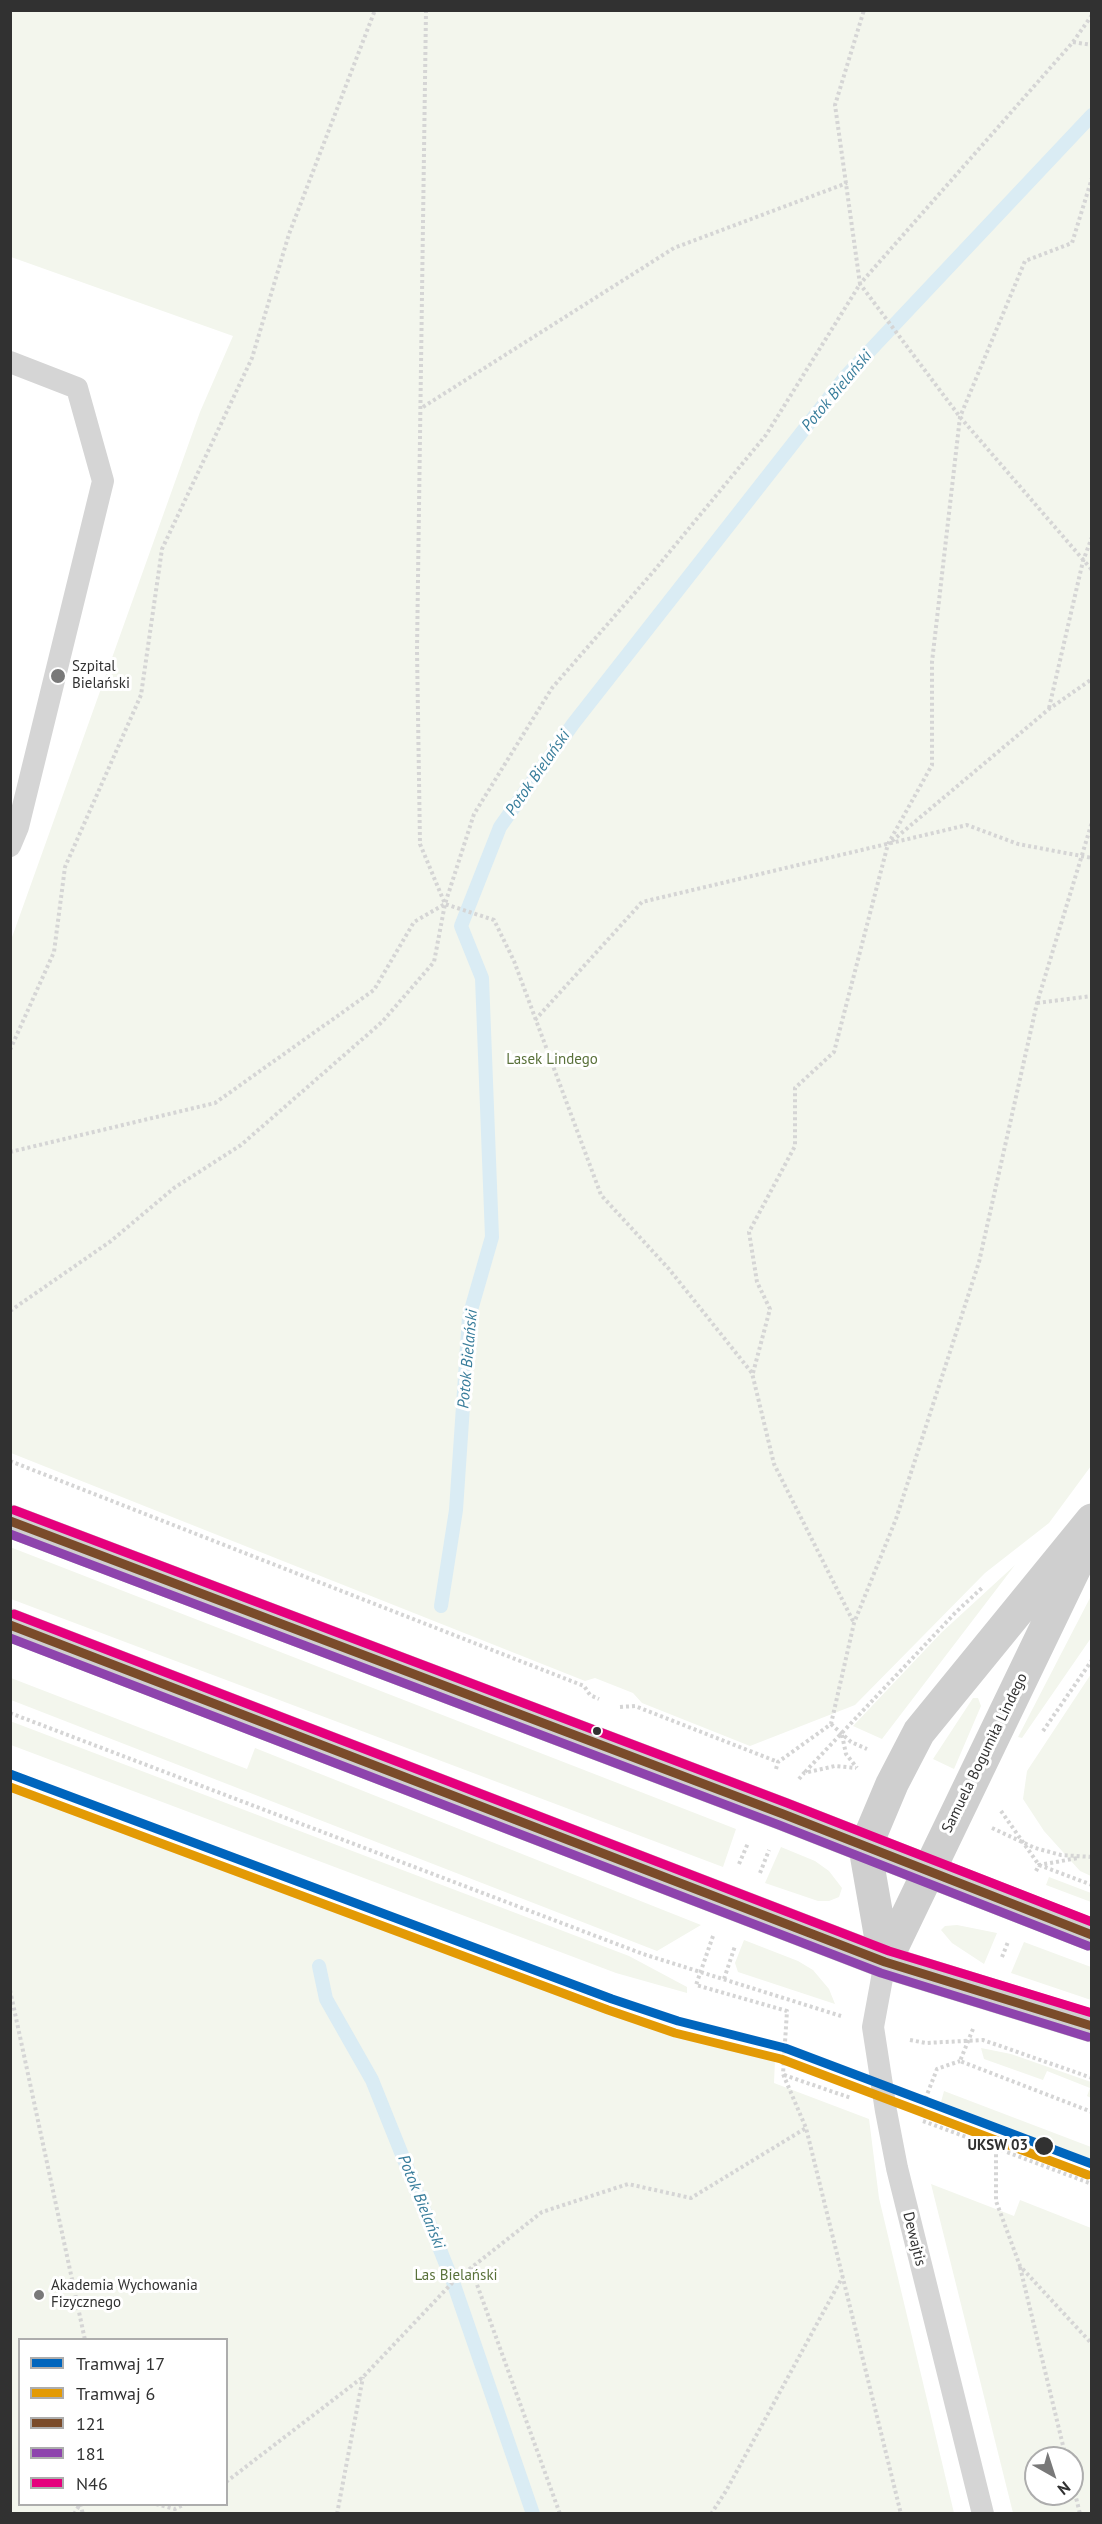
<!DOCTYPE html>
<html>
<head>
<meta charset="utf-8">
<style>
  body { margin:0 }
  #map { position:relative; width:1102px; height:2524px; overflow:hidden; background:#fff; font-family:"PT Sans",sans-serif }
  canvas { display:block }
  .frame { position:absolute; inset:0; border:12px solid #313131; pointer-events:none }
  .legend { position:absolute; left:18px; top:2338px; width:210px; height:168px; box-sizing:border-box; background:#fff; border:2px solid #adadad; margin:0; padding:8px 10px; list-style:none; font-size:18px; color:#313131 }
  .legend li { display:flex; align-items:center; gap:12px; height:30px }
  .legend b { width:30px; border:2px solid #adadad }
  .north { position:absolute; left:1024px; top:2446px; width:60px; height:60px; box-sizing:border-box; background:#fff; border:2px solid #adadad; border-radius:50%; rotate:141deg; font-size:16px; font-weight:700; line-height:24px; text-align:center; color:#313131 }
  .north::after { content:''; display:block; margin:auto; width:21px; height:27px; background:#797979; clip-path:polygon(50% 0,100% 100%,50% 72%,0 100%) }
</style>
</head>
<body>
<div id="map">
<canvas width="1102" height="2524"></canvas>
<div class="frame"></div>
<ul class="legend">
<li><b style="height:8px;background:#0065bd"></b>Tramwaj 17</li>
<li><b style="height:8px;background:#e39a05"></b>Tramwaj 6</li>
<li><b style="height:8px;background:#7a4b2a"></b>121</li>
<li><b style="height:8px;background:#8e44ad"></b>181</li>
<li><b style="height:8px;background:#e5007d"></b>N46</li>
</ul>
<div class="north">N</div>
</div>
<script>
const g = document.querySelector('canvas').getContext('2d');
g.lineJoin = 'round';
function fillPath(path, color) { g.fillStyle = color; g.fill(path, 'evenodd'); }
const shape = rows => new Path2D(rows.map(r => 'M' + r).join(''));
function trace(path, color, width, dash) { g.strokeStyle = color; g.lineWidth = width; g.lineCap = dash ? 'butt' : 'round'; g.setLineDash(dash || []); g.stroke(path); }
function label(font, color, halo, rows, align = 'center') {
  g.font = font + ' "PT Sans",sans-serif'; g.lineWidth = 6; g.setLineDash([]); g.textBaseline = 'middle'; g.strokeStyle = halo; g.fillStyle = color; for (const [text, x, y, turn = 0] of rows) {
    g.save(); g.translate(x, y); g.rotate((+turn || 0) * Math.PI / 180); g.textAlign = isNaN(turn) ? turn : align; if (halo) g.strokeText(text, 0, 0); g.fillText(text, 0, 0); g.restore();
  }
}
fillPath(shape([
  [10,11,1091,11,1091,1466,1049,1523,985,1573,855,1705,750,1746,642,1703,633,1693,595,1678,585,1681,11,1453,11,940,200,412,233,336,11,257],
  [10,1547,736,1829,723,1867,11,1599],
  [1015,1565,882,1739,853,1726,941,1633],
  [1091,1596,1091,1638,1022,1738,1018,1737],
  [1091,1674,1091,1876,1080,1871,1044,1831,1023,1799,1027,1771],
  [11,1678,247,1769,255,1748,701,1925,657,1951,11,1700],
  [973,1698,978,1698,981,1706,954,1769,933,1759],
  [10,1721,629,1956,687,1987,687,1993,616,1973,11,1745],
  [10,1785,605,2007,775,2060,774,2083,869,2119,879,2198,954,2513,11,2513],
  [20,2340,226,2340,226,2504,20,2504],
  [781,1847,815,1861,829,1871,842,1888,839,1897,829,1901,818,1901,765,1883],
  [1049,1877,1091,1893,1091,1902,1046,1885],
  [957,1925,997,1933,984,1964,952,1943,941,1930,945,1926],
  [744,1940,798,1961,813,1970,829,1989,835,2004,738,1972,735,1963],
  [1024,1942,1091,1967,1091,2000,1011,1973],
  [981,2048,1011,2054,1091,2082,1091,2098,1087,2096,1090,2088,1047,2071,1043,2080,984,2059],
  [944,2091,1091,2147,1091,2159,941,2102],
  [931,2184,1014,2216,1020,2200,1091,2228,1091,2513,1013,2513],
  [1036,2458,1072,2458,1072,2494,1036,2494]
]), '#f3f6ed');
trace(shape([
  [441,1606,456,1510,469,1317,492,1237,482,978,461,926,500,827,573,724,846,376,1092,115],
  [319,1966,326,1999,372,2080,453,2282,533,2514]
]), '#daecf4', 14);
trace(shape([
  [426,10,417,650,420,844,445,904,494,920,514,961,601,1195,669,1269,752,1373,774,1464,854,1623],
  [1092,15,1073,42,860,284,960,417,1092,570],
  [1073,42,1092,45],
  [423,407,674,248,847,183],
  [1049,708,1083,561,1092,537],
  [892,841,1049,709,1092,679],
  [1037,1003,1092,996],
  [535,1020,642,902,967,825,1018,844,1092,858],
  [10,1050,54,952,65,867,141,695,162,549,252,358,289,234,375,10],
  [10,1152,215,1103,374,990,414,922,445,904],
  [10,1311,111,1241,174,1188,241,1145,382,1022,434,962,445,904,474,814,552,688,653,572,766,435,860,284,835,105,864,10],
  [753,1373,770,1309,757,1282,749,1232,795,1146,795,1088,834,1052,888,844,932,765,932,662,960,417,1025,261,1072,243,1092,178],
  [10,1461,584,1686,590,1695,599,1699],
  [620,1707,635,1706,778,1762],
  [10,1713,643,1954,841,2016],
  [831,1724,851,1742,867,1749],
  [1043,1731,1092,1660],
  [842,1735,846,1754,857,1768],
  [776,1769,778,1762,831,1724,854,1623,896,1519,979,1262,1037,1003,1092,822],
  [805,1772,956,1612,983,1587],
  [799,1779,804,1773,835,1766,856,1768],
  [1001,1811,1039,1865,1092,1885],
  [992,1828,1035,1848,1061,1855,1092,1857],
  [739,1864,748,1843],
  [1036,1871,1039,1865,1078,1858],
  [760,1873,769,1850],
  [713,1936,696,1985,787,2011,783,2074,806,2128,901,2514],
  [1002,1957,1008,1942],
  [724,1979,735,1946],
  [10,1990,85,2340],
  [973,2029,960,2061,1092,2112],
  [910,2040,926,2043,983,2040,1092,2078],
  [784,2075,851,2098],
  [921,2110,937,2069,960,2061],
  [923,2121,996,2148,996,2201,1020,2266,1092,2344],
  [996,2148,1092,2184],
  [1020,2267,1066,2458],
  [471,2268,560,2514],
  [1072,2481,1080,2514],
  [226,2482,363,2377,453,2282,542,2212,628,2184,691,2198,806,2128],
  [80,2504,83,2514],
  [156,2504,175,2509,185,2504],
  [74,2514,80,2504],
  [337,2514,363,2377],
  [711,2514,726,2491,843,2276]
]), '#d5d5d5', 4, [3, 3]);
trace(shape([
  [10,362,77,388,103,481,18,827,10,846],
  [885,1962,873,2027,886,2111,897,2168,983,2514]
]), '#d5d5d5', 22);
trace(shape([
  [10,1521,783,1814,1092,1935],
  [10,1625,885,1962,1092,2026],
  [885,1962,865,1848,892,1784,919,1732,1092,1520],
  [885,1962,1082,1553]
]), '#cfcfcf', 33);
trace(shape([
  [10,1521,783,1814,1092,1935],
  [10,1625,885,1962,1092,2026]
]), '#7a4b2a', 9);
trace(shape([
  [10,1534,779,1825,1088,1946],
  [10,1638,881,1973,1088,2037]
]), '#8e44ad', 9);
trace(shape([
  [14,1510,787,1803,1092,1922],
  [14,1614,889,1951,1092,2013]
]), '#e5007d', 9);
trace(shape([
  [10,1774,612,1999,678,2021,785,2048,1092,2164]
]), '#0065bd', 9);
trace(shape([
  [10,1787,608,2010,675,2033,781,2059,1088,2175]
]), '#e39a05', 9);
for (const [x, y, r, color] of [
  [58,676,8,"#797979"],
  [597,1731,5,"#313131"],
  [1044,2146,10,"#313131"],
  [39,2295,6,"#797979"]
]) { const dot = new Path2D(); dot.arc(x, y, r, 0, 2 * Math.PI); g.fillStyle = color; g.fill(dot); trace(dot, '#fff', 2); }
label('15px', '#313131', '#fff', [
  ["Szpital",72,667],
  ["Bielański",72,684],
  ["Akademia Wychowania",51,2286],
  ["Fizycznego",51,2303]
], 'left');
label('15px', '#59713a', '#fff', [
  ["Lasek Lindego",552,1060],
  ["Las Bielański",456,2276]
]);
label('15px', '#313131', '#fff', [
  ["Samuela Bogumiła Lindego",985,1753,-64],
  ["Dewajtis",914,2239,76]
]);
label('bold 15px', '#313131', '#fff', [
  ["UKSW 03",1028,2146]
], 'right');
label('italic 16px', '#387d9b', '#fff', [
  ["Potok Bielański",837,391,-50],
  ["Potok Bielański",538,773,-55],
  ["Potok Bielański",468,1359,-85],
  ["Potok Bielański",421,2202,68]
]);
</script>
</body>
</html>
